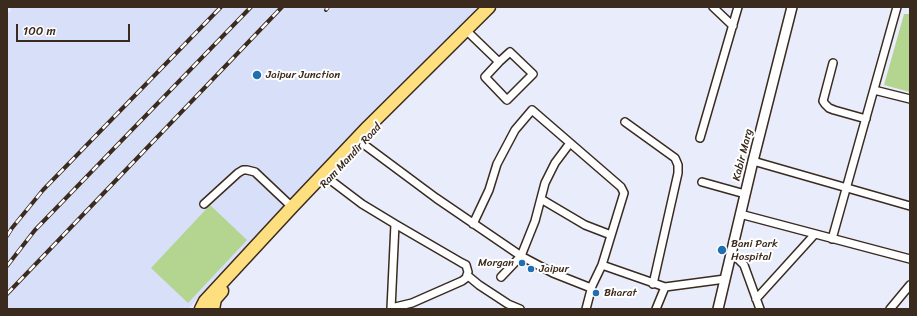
<!DOCTYPE html>
<html>
<head>
<meta charset="utf-8">
<style>
  body { margin:0 }
  #map { position:relative; width:917px; height:316px; overflow:hidden; background:#e8ecfb; font-family:Sriracha,sans-serif }
  canvas { display:block }
  .frame { position:absolute; inset:0; border:8px solid #3b2a1e; pointer-events:none }
  .scale { position:absolute; left:16px; top:24px; width:114px; height:18px; box-sizing:border-box; border:2px solid #3b2a1e; border-top:0; padding-left:5px; font-size:12px; line-height:14px; white-space:nowrap; color:#3b2a1e; -webkit-text-stroke:3px #fff; paint-order:stroke }
</style>
</head>
<body>
<div id="map">
<canvas width="917" height="316"></canvas>
<div class="frame"></div>
<div class="scale">100 m</div>
</div>
<script>
const g = document.querySelector('canvas').getContext('2d');
g.lineJoin = 'round';
function fillPath(path, color) { g.fillStyle = color; g.fill(path, 'evenodd'); }
const shape = rows => new Path2D(rows.map(r => 'M' + r).join(''));
function trace(path, color, width, dash) { g.strokeStyle = color; g.lineWidth = width; g.lineCap = dash ? 'butt' : 'round'; g.setLineDash(dash || []); g.stroke(path); }
function label(font, color, halo, rows, align = 'center') {
  g.font = font + ' Sriracha,sans-serif'; g.lineWidth = 4; g.setLineDash([]); g.textBaseline = 'middle'; g.strokeStyle = halo; g.fillStyle = color; for (const [text, x, y, turn = 0] of rows) {
    g.save(); g.translate(x, y); g.rotate((+turn || 0) * Math.PI / 180); g.textAlign = isNaN(turn) ? turn : align; if (halo) g.strokeText(text, 0, 0); g.fillText(text, 0, 0); g.restore();
  }
}
fillPath(shape([
  [10,7,478,7,188,309,7,309,7,13,11,11]
]), '#d8dff8');
fillPath(shape([
  [904,14,910,14,910,92,884,85],
  [210,205,247,240,188,303,151,268]
]), '#b3d590');
const minor = shape([
  [713,7,733,26],
  [470,34,499,62,510,52,533,74,507,100,485,77,499,62],
  [833,63,823,101,825,104,829,108,834,110,866,119],
  [874,90,910,99],
  [625,122,675,158,678,165,678,173,653,284],
  [700,138,738,7],
  [362,143,436,198,521,256,553,273,591,288,602,265,624,193,621,187,532,110,515,130,497,164,489,190,473,224],
  [753,161,910,206],
  [329,179,362,204,395,224,391,309],
  [702,182,745,194],
  [541,199,585,225,611,235],
  [204,204,238,173,243,170,247,170,255,172,292,207],
  [740,214,910,259],
  [832,239,897,7],
  [731,256,738,259,744,265,760,309],
  [602,265,665,287,725,279],
  [467,275,479,285,508,304,520,309],
  [501,277,521,256,535,221,545,183,555,163,570,143],
  [756,299,815,234],
  [391,308,412,303,462,281,466,278,468,272,466,265,462,263,395,224],
  [586,309,592,286],
  [656,309,665,287],
  [890,309,910,285]
]);
const tertiary = shape([
  [718,309,753,161,792,7]
]);
const primary = shape([
  [201,309,205,301,292,207,368,127,489,7],
  [213,309,215,299,222,291]
]);
trace(minor, '#3b2a1e', 10);
trace(tertiary, '#3b2a1e', 12);
trace(primary, '#3b2a1e', 15);
trace(minor, '#fff', 7);
trace(tertiary, '#fff', 9);
trace(primary, '#fedf80', 12);
const rail = shape([
  [326,10,328,7],
  [7,236,12,228,43,190,221,7],
  [7,266,35,230,251,7],
  [7,294,282,7]
]);
trace(rail, '#3b2a1e', 4);
trace(rail, '#fff', 2.5, [8]);
for (const [x, y, r, color] of [
  [257,75,5,"#1f6fb2"],
  [722,250,5,"#1f6fb2"],
  [522,263,4,"#1f6fb2"],
  [531,269,4,"#1f6fb2"],
  [596,293,4,"#1f6fb2"]
]) { const dot = new Path2D(); dot.arc(x, y, r, 0, 2 * Math.PI); g.fillStyle = color; g.fill(dot); trace(dot, '#fff', 1.5); }
label('11px', '#3b2a1e', '#fff', [
  ["Jaipur Junction",266,75],
  ["Bani Park",731,244],
  ["Hospital",731,257],
  ["Morgan",514,263,"right"],
  ["Jaipur",539,269],
  ["Bharat",604,293]
], 'left');
label('11px', '#3b2a1e', '#fff', [
  ["Kabir Marg",743,155,-76],
  ["Ram Mandir Road",351,156,-47]
]);
</script>
</body>
</html>
